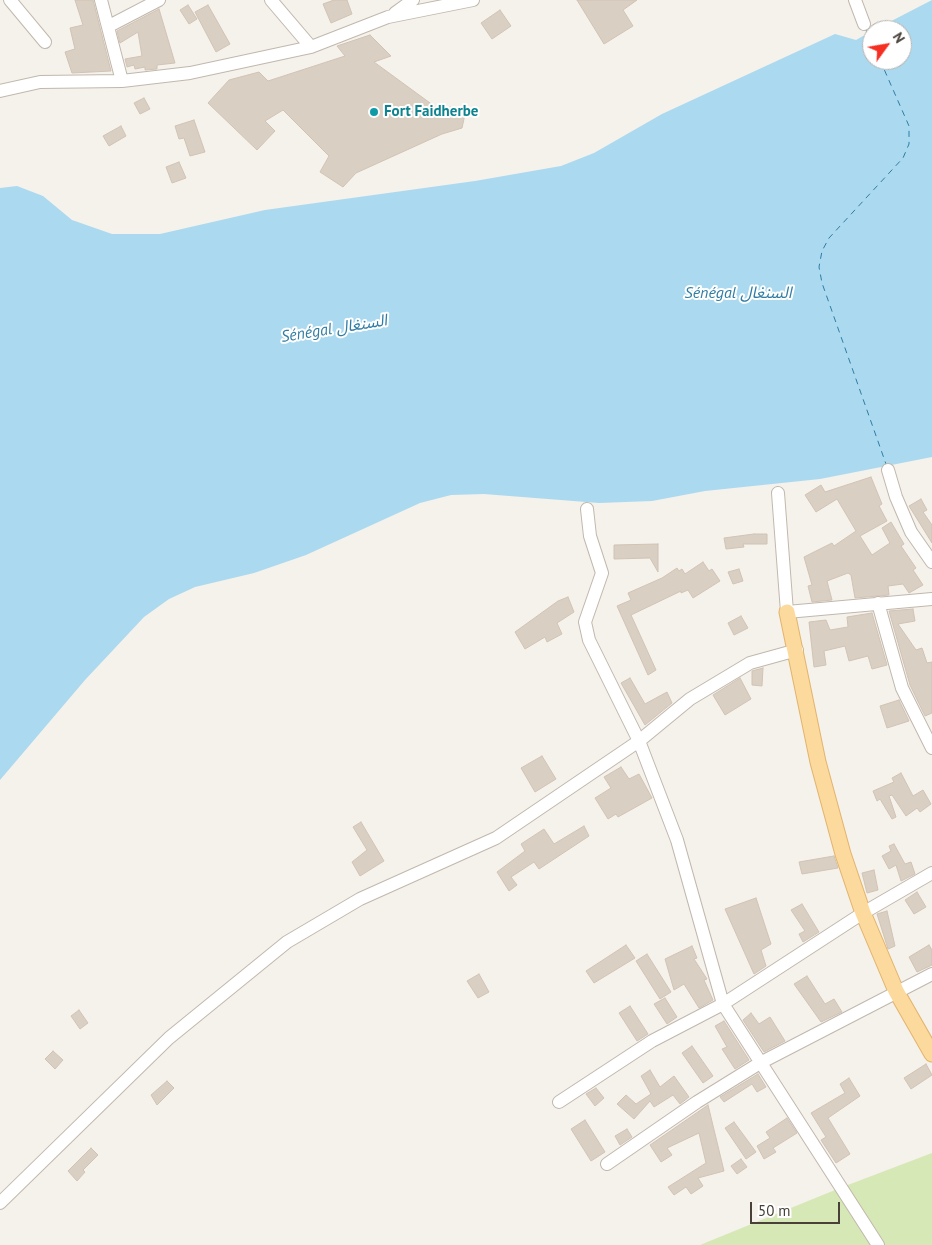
<!DOCTYPE html>
<html>
<head>
<meta charset="utf-8">
<style>
  body { margin:0 }
  #map { position:relative; width:932px; height:1245px; overflow:hidden; background:#f5f1eb; font-family:"PT Sans",sans-serif }
  canvas { display:block }
  .north { position:absolute; left:862px; top:20px; width:50px; height:50px; box-sizing:border-box; background:#fff; border:1px solid #b6b3b0; border-radius:50%; rotate:58deg; font-size:14px; font-weight:700; line-height:20px; text-align:center; color:#494139 }
  .north::after { content:''; display:block; margin:auto; width:18px; height:22px; background:#f52f22; clip-path:polygon(50% 0,100% 100%,50% 72%,0 100%) }
  .scale { position:absolute; left:750px; top:1202px; width:90px; height:22px; box-sizing:border-box; border:2px solid #494139; border-top:0; padding-left:6px; font-size:15px; line-height:18px; white-space:nowrap; color:#494139; -webkit-text-stroke:4px #fff; paint-order:stroke }
</style>
</head>
<body>
<div id="map">
<canvas width="932" height="1245"></canvas>
<div class="north">N</div>
<div class="scale">50 m</div>
</div>
<script>
const g = document.querySelector('canvas').getContext('2d');
g.lineJoin = 'round';
function fillPath(path, color) { g.fillStyle = color; g.fill(path, 'evenodd'); }
const shape = rows => new Path2D(rows.map(r => 'M' + r).join(''));
function trace(path, color, width, dash) { g.strokeStyle = color; g.lineWidth = width; g.lineCap = dash ? 'butt' : 'round'; g.setLineDash(dash || []); g.stroke(path); }
function label(font, color, halo, rows, align = 'center') {
  g.font = font + ' "PT Sans","Noto Sans Arabic",sans-serif'; g.lineWidth = 4; g.setLineDash([]); g.textBaseline = 'middle'; g.strokeStyle = halo; g.fillStyle = color; for (const [text, x, y, turn = 0] of rows) {
    g.save(); g.translate(x, y); g.rotate((+turn || 0) * Math.PI / 180); g.textAlign = isNaN(turn) ? turn : align; if (halo) g.strokeText(text, 0, 0); g.fillText(text, 0, 0); g.restore();
  }
}
fillPath(shape([
  [932,1153,932,1245,700,1245,840,1188]
]), '#d5e8b5');
fillPath(shape([
  [932,0,932,457,820,479,705,491,652,501,599,503,484,494,451,495,420,503,306,555,254,573,195,587,169,599,144,617,85,680,0,780,0,188,17,186,43,196,72,220,112,234,160,234,265,210,475,181,561,166,594,153,662,114,835,34,856,40,872,31,872,60,902,60,902,30,874,30]
]), '#aad9f0');
trace(shape([
  [866,30,872,42],
  [880,60,909,126,909,144,903,158,829,238,822,251,819,267,822,283,886,464]
]), '#307da4', 1, [6, 5]);
const building = shape([
  [75,0,93,0,111,71,72,73,65,52,75,49,70,28,83,25,75,0],
  [334,0,347,0,352,14,331,23,323,4,334,0],
  [577,0,637,0,623,10,633,26,604,44,577,0],
  [188,5,197,19,189,24,180,10,188,5],
  [208,5,230,44,216,52,195,12,208,5],
  [159,9,175,63,157,65,157,69,145,70,145,67,135,69,134,65,127,67,125,59,142,56,138,32,120,43,117,31,159,9],
  [500,10,511,26,492,39,481,23,500,10],
  [370,35,391,56,374,62,441,111,450,107,465,114,462,128,442,134,356,173,343,187,320,172,329,156,283,110,265,121,275,131,257,150,208,103,229,80,259,72,268,81,345,56,337,46,370,35],
  [144,98,150,109,140,114,134,103,144,98],
  [194,120,205,152,190,156,184,138,179,139,175,126,194,120],
  [121,126,126,136,109,146,103,136,121,126],
  [179,162,186,178,172,183,166,167,179,162],
  [871,477,882,504,879,506,887,521,860,536,872,555,890,543,882,528,891,522,904,544,901,546,916,568,913,570,923,585,909,593,903,584,888,586,889,595,855,598,851,575,848,573,827,581,832,600,812,602,808,586,812,585,804,557,832,543,834,546,856,531,837,499,816,512,805,495,821,485,825,492,871,477],
  [921,499,927,510,923,512,932,525,932,543,909,506,921,499],
  [754,534,767,534,767,544,743,544,744,547,726,549,724,538,754,534],
  [658,544,658,572,650,558,614,559,614,545,658,544],
  [703,562,709,571,712,569,720,581,693,598,688,590,681,593,681,591,631,615,656,670,648,675,617,606,631,600,628,593,662,578,677,568,679,571,682,569,685,574,703,562],
  [739,569,743,581,733,584,728,572,739,569],
  [568,597,574,612,557,623,562,634,547,642,545,637,525,649,515,632,558,601,568,597],
  [913,609,915,621,898,624,916,650,922,648,927,663,932,662,932,713,925,716,910,685,889,611,913,609],
  [872,613,887,665,872,669,868,656,849,661,845,646,824,651,826,665,814,667,809,622,826,620,830,630,848,627,847,617,872,613],
  [741,616,748,628,734,635,728,623,741,616],
  [763,668,762,686,752,685,752,671,763,668],
  [630,678,645,704,667,692,672,703,645,725,621,683,630,678],
  [740,678,751,699,725,715,713,695,740,678],
  [899,700,909,721,887,728,880,706,899,700],
  [542,756,556,779,535,792,521,768,542,756],
  [621,767,629,779,639,774,652,798,618,817,616,814,608,819,595,798,611,788,604,777,621,767],
  [901,773,913,796,923,790,931,804,920,812,917,808,906,816,892,795,889,796,896,817,892,819,880,799,877,801,873,791,894,782,892,778,901,773],
  [361,822,384,861,360,876,352,862,367,850,353,827,361,822],
  [584,826,589,836,539,869,534,862,511,877,517,885,509,891,497,872,525,851,521,844,544,829,554,844,584,826],
  [894,844,905,864,911,862,915,874,901,881,896,865,889,869,882,856,891,851,889,846,894,844],
  [834,856,838,868,802,874,799,862,834,856],
  [874,870,878,890,867,893,862,873,874,870],
  [917,892,926,907,914,914,905,900,917,892],
  [756,898,771,944,761,950,766,966,754,974,725,909,756,898],
  [802,904,819,932,803,942,799,934,805,931,791,910,802,904],
  [887,911,895,946,888,949,877,914,887,911],
  [626,945,635,958,594,983,586,971,626,945],
  [929,945,932,950,932,965,917,972,909,957,929,945],
  [692,946,697,958,694,959,707,979,704,980,713,1000,699,1008,684,984,674,990,665,959,692,946],
  [647,954,671,992,660,999,636,961,647,954],
  [479,974,489,992,478,998,467,981,479,974],
  [807,976,825,1004,834,999,842,1012,821,1022,794,984,807,976],
  [665,998,677,1017,667,1024,654,1004,665,998],
  [630,1006,648,1034,637,1041,619,1013,630,1006],
  [79,1010,88,1023,80,1029,71,1016,79,1010],
  [751,1013,759,1024,770,1017,785,1041,764,1052,743,1020,751,1013],
  [724,1021,749,1060,735,1069,722,1049,727,1047,715,1026,724,1021],
  [692,1046,713,1076,703,1083,682,1053,692,1046],
  [53,1051,63,1060,55,1069,45,1059,53,1051],
  [926,1064,932,1075,911,1089,904,1078,926,1064],
  [650,1070,660,1087,674,1076,689,1097,680,1104,673,1095,654,1107,650,1101,634,1119,617,1104,626,1095,636,1104,651,1094,641,1076,650,1070],
  [758,1074,766,1087,757,1092,752,1084,724,1102,720,1097,758,1074],
  [849,1078,860,1096,828,1118,850,1154,836,1163,821,1140,826,1137,811,1113,845,1093,840,1084,849,1078],
  [167,1081,174,1088,157,1105,151,1095,167,1081],
  [596,1088,604,1098,595,1106,586,1094,596,1088],
  [708,1105,724,1171,698,1178,703,1186,691,1194,686,1187,674,1195,668,1187,706,1163,699,1133,667,1148,672,1155,661,1162,650,1145,708,1105],
  [787,1118,797,1133,773,1148,776,1152,764,1159,757,1146,770,1138,766,1132,787,1118],
  [585,1120,605,1152,591,1161,571,1129,585,1120],
  [734,1122,756,1152,746,1159,725,1128,734,1122],
  [627,1129,632,1137,620,1145,615,1136,627,1129],
  [91,1148,98,1155,83,1170,85,1172,77,1181,68,1171,91,1148],
  [741,1159,747,1167,737,1174,731,1166,741,1159]
]);
fillPath(building, '#dacfc3');
trace(building, '#d1c3b4', 1);
const minor = shape([
  [10,0,45,42],
  [101,0,122,81],
  [271,0,311,47],
  [855,0,864,24],
  [395,13,413,0],
  [109,26,159,0],
  [0,91,40,82,122,81,190,73,311,47,388,17,473,0],
  [888,470,896,497,911,532,932,562],
  [778,493,787,612,932,599],
  [587,509,590,536,602,573,585,622,589,640,639,741,677,840,723,1004,878,1245],
  [878,603,902,688,932,748],
  [559,1102,652,1041,723,1004,863,913,932,873],
  [607,1164,697,1102,760,1063,932,974],
  [0,1203,169,1038,287,942,360,899,496,838,639,741,690,699,750,663,797,650]
]);
const major = shape([
  [787,612,818,762,843,854,863,913,896,991,932,1054]
]);
trace(minor, '#c1b8ad', 14);
trace(major, '#e2b46c', 17);
trace(minor, '#fff', 12);
trace(major, '#fcd99d', 15);
for (const [x, y, r, color] of [
  [374,112,5,"#0f9aa8"]
]) { const dot = new Path2D(); dot.arc(x, y, r, 0, 2 * Math.PI); g.fillStyle = color; g.fill(dot); trace(dot, '#fff', 2); }
label('bold 15px', '#0d838f', '#fff', [
  ["Fort Faidherbe",384,112]
], 'left');
label('italic 16px', '#307da4', '#fff', [
  ["Sénégal السنغال",738,293],
  ["Sénégal السنغال",334,329,-9]
]);
</script>
</body>
</html>
